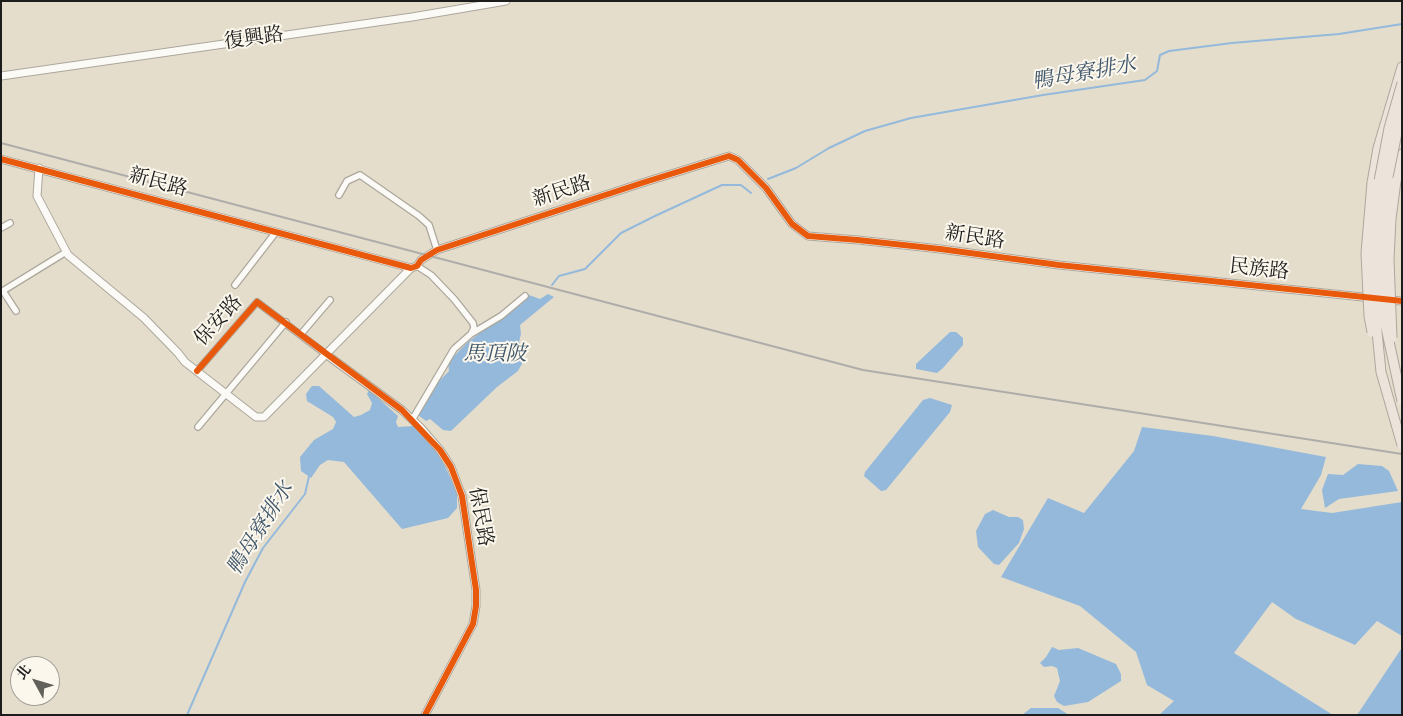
<!DOCTYPE html>
<html>
<head>
<meta charset="utf-8">
<style>
  body { margin:0 }
  #map { position:relative; width:1403px; height:716px; overflow:hidden; background:#e4ddcc; font-family:"IM FELL Great Primer","Noto Serif TC",serif }
  canvas { display:block }
  .frame { position:absolute; inset:0; border:2px solid #1c1c1c; pointer-events:none }
  .north { position:absolute; left:10px; top:656px; width:50px; height:50px; box-sizing:border-box; background:#fbf7ec; border:1px solid #a29f99; border-radius:50%; rotate:309deg; font-size:14px; font-weight:700; line-height:20px; text-align:center; color:#1c1c1c }
  .north::after { content:''; display:block; margin:auto; width:18px; height:22px; background:#62605a; clip-path:polygon(50% 0,100% 100%,50% 72%,0 100%) }
</style>
</head>
<body>
<div id="map">
<canvas width="1403" height="716"></canvas>
<div class="frame"></div>
<div class="north">北</div>
</div>
<script>
const g = document.querySelector('canvas').getContext('2d');
g.lineJoin = 'round';
function fillPath(path, color) { g.fillStyle = color; g.fill(path, 'evenodd'); }
const shape = rows => new Path2D(rows.map(r => 'M' + r).join(''));
function trace(path, color, width, dash) { g.strokeStyle = color; g.lineWidth = width; g.lineCap = dash ? 'butt' : 'round'; g.setLineDash(dash || []); g.stroke(path); }
function label(font, color, halo, rows, align = 'center') {
  g.font = font + ' "IM FELL Great Primer","Noto Serif TC",serif'; g.lineWidth = 4; g.setLineDash([]); g.textBaseline = 'middle'; g.strokeStyle = halo; g.fillStyle = color; for (const [text, x, y, turn = 0] of rows) {
    g.save(); g.translate(x, y); g.rotate((+turn || 0) * Math.PI / 180); g.textAlign = isNaN(turn) ? turn : align; if (halo) g.strokeText(text, 0, 0); g.fillText(text, 0, 0); g.restore();
  }
}
fillPath(shape([
  [548,294,554,297,520,325,521,334,519,342,524,351,524,360,518,371,497,387,451,431,443,430,430,419,426,421,418,415,437,383,449,371,448,362,467,343,529,295,540,299],
  [950,332,956,332,963,338,963,345,943,368,937,373,916,369,916,364],
  [312,386,319,386,354,417,361,415,370,410,372,403,367,394,369,390,398,416,396,422,398,427,413,426,439,454,457,492,457,508,448,518,402,529,344,462,328,460,320,465,311,478,301,471,300,457,314,440,333,429,336,422,333,417,307,401,306,394],
  [930,398,952,405,950,412,886,490,881,491,864,476,865,472,923,400],
  [1142,427,1213,436,1326,457,1321,475,1301,509,1332,513,1402,502,1402,636,1377,621,1355,645,1296,619,1272,602,1234,653,1333,715,1159,715,1174,701,1147,685,1136,652,1080,606,1001,577,1048,498,1084,513,1134,451],
  [1358,464,1382,466,1389,471,1398,491,1339,499,1325,508,1322,490,1328,474,1343,475],
  [993,510,1009,517,1018,517,1023,520,1024,529,1019,543,999,565,994,564,978,547,976,531,985,514],
  [1052,647,1059,650,1078,648,1116,664,1121,674,1121,681,1088,702,1064,706,1057,702,1054,696,1060,681,1057,668,1052,666,1044,667,1040,663,1046,657],
  [1401,649,1402,715,1357,715],
  [1031,708,1058,708,1069,715,1022,715]
]), '#94b9db');
trace(shape([
  [768,179,796,168,829,148,865,131,911,118,1043,95,1145,80,1157,71,1160,55,1169,51,1232,43,1339,34,1402,24],
  [552,285,559,276,585,269,621,233,655,216,722,185,741,185,751,193],
  [187,715,245,582,263,548,305,494,309,476]
]), '#94b9db', 2);
const minor = shape([
  [339,195,347,181,360,175,419,216,429,225,437,250],
  [1,228,10,223],
  [235,285,276,232],
  [3,291,16,311],
  [1,292,66,252],
  [301,334,330,300],
  [471,334,501,316,525,296],
  [197,371,257,302,327,355],
  [412,420,454,349,471,334,474,328,473,323,454,299,431,275,417,266],
  [198,427,286,322]
]);
const tertiary = shape([
  [1,76,412,17,506,1],
  [1,159,411,268,417,266,421,260,437,250,645,182,729,156,738,160,766,188,792,224,808,236,858,240,940,249,1059,265,1372,298],
  [39,168,37,196,68,255,144,318,178,353,185,362,256,417,264,417,267,414,411,268],
  [1387,300,1402,301],
  [327,355,402,410,420,427,440,450,451,467,462,496,476,590,476,606,473,624,425,715]
]);
const trunk = shape([
  [1396,181,1402,154],
  [1372,183,1378,148,1402,67]
]);
trace(minor, '#aca79c', 8);
trace(tertiary, '#aca79c', 9);
trace(trunk, '#aca79c', 11);
trace(minor, '#fbfaf7', 5.5);
trace(tertiary, '#fbfaf7', 7);
trace(trunk, '#ece4db', 9);
trace(shape([
  [1,143,863,370,1402,454]
]), '#aeadaa', 2);
const trunkBridge = shape([
  [1402,83,1389,128,1379,181,1373,252,1375,311,1381,372,1402,445],
  [1402,108,1387,182,1381,253,1383,314,1402,401],
  [1372,183,1366,253,1369,316,1372,332],
  [1392,338,1389,259,1391,219,1396,181]
]);
trace(trunkBridge, '#aca79c', 11, []);
trace(trunkBridge, '#ece4db', 9);
trace(shape([
  [1,159,411,268,417,266,421,260,437,250,645,182,729,156,738,160,766,188,792,224,808,236,858,240,940,249,1059,265,1402,301],
  [197,371,257,302,402,410,440,450,451,467,462,496,476,590,476,606,473,624,425,715]
]), '#e8590c', 6);
label('20px', '#1c1c1c', '#fbf7ec', [
  ["復興路",254,39,-8],
  ["新民路",158,183,15],
  ["新民路",562,192,-18],
  ["新民路",975,238,9],
  ["民族路",1259,270,6],
  ["保安路",219,321,-48],
  ["保民路",480,517,80]
]);
label('italic 21px', '#3e556b', '#fbf7ec', [
  ["鴨母寮排水",1084,74,-10],
  ["馬頂陂",495,355],
  ["鴨母寮排水",261,529,-58]
]);
</script>
</body>
</html>
